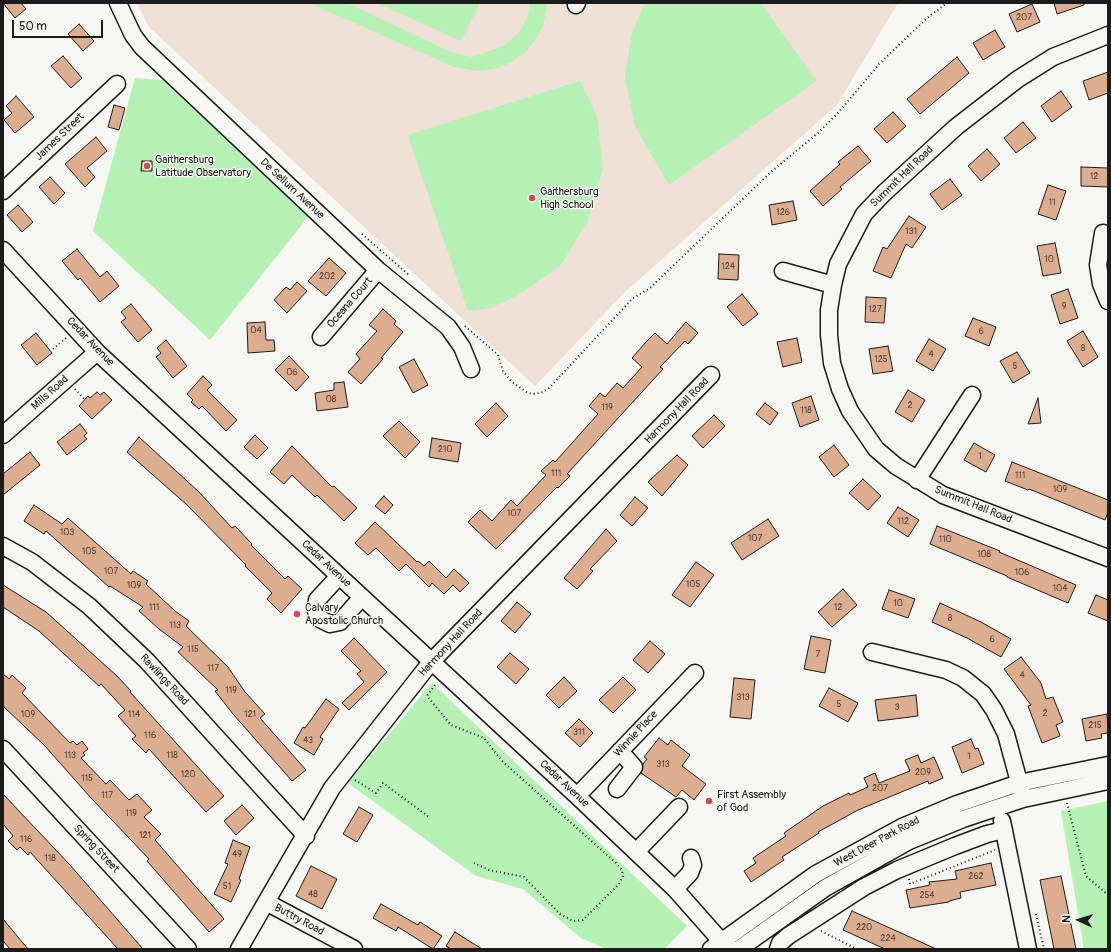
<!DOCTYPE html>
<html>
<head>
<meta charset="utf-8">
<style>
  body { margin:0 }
  #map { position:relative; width:1111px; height:952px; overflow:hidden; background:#f6f6f2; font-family:Pangolin,sans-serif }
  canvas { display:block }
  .frame { position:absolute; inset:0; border:4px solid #1c1c1c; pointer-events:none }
  .north { position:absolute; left:1059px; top:900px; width:40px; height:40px; -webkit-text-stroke:3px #f6f6f2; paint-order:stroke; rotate:274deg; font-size:11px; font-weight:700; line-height:16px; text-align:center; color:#1c1c1c }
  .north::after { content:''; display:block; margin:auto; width:14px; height:18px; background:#1c1c1c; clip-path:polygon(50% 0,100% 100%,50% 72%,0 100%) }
  .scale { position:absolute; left:12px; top:20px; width:91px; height:18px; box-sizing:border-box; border:2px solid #1c1c1c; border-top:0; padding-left:5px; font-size:12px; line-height:14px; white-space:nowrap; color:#1c1c1c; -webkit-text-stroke:3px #f6f6f2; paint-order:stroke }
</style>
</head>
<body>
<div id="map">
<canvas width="1111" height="952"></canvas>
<div class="frame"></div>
<div class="north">N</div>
<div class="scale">50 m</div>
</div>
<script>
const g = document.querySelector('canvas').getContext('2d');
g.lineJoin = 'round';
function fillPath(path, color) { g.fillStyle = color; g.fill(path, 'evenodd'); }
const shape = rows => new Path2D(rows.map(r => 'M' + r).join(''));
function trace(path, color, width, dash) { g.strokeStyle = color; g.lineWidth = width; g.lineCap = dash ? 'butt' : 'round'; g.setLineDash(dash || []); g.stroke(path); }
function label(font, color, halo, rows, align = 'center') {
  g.font = font + ' Pangolin,sans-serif'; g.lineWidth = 3; g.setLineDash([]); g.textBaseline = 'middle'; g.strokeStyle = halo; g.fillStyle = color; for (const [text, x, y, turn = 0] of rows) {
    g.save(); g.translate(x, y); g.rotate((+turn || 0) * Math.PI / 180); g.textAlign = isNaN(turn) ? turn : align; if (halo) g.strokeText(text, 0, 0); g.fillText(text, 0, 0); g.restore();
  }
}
fillPath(shape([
  [137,3,898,3,837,105,626,291,535,386,148,26]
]), '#eee0d4');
fillPath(shape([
  [309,3,347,3,453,53,472,57,504,46,520,32,528,15,530,3,547,3,547,7,543,26,536,39,525,52,512,62,501,67,478,71,454,67],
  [377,3,480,3,461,41],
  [645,3,761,3,816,81,669,185,635,126,625,77,632,33],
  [135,78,162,80,308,217,210,340,93,231],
  [580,81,597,116,603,169,588,220,561,265,523,292,494,307,468,311,408,135],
  [432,683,687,926,664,949,607,949,581,938,523,889,476,876,348,783],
  [1108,801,1108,949,1084,949,1061,811]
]), '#b5f0b4');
const building = shape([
  [3,3,21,3,26,9,15,18,3,3],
  [1054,3,1084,3,1084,5,1057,14,1054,3],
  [1032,4,1040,22,1017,32,1009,14,1032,4],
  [79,24,94,41,83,51,68,34,79,24],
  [995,30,1005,47,983,60,973,43,995,30],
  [63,56,82,78,71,88,51,66,63,56],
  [957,57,969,73,920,114,907,99,957,57],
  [1108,72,1108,93,1089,100,1083,81,1108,72],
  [1061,91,1072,107,1052,122,1041,106,1061,91],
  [16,96,34,117,15,133,4,120,12,113,6,106,16,96],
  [114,105,125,108,119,130,108,127,114,105],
  [893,112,906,126,887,143,874,129,893,112],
  [1023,122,1036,138,1016,153,1004,138,1023,122],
  [96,137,107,151,87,168,95,177,85,187,65,164,96,137],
  [858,146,871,161,840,187,842,189,823,206,810,191,840,164,838,162,858,146],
  [987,149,1000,164,981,181,968,166,987,149],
  [142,161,152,161,152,171,141,171,142,161],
  [1081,167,1108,168,1108,187,1081,186,1081,167],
  [50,177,65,193,54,204,39,187,50,177],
  [950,179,962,195,942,210,930,194,950,179],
  [1048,185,1066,191,1056,220,1038,214,1048,185],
  [793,201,797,220,772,225,769,205,793,201],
  [18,205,33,222,22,232,7,215,18,205],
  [909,216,926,227,912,248,906,244,891,278,873,271,883,247,887,249,909,216],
  [1055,243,1061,273,1043,276,1037,246,1055,243],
  [77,249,100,277,107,271,119,286,100,302,80,278,78,280,62,261,77,249],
  [719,254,739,255,738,280,718,279,719,254],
  [329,258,346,273,326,296,308,281,329,258],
  [297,282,307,291,287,313,274,300,286,287,290,290,297,282],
  [1068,289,1078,318,1060,324,1051,295,1068,289],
  [742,294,758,314,743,326,727,307,742,294],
  [866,297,886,298,884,323,865,322,866,297],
  [131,304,152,330,138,342,121,322,126,318,121,312,131,304],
  [383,309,396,321,394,324,403,332,381,358,383,359,361,384,348,372,360,359,356,354,377,331,369,325,383,309],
  [973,318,996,327,989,346,965,336,973,318],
  [265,322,266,340,274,340,275,351,248,353,247,323,265,322],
  [686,322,698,333,688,344,685,341,660,367,663,369,567,474,570,476,558,488,557,487,496,549,468,522,480,510,492,521,511,500,517,506,546,475,541,471,553,460,555,462,598,414,589,406,600,393,605,397,617,383,623,388,642,367,632,358,646,342,655,333,667,344,686,322],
  [1083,331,1098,357,1083,367,1067,341,1083,331],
  [36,333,52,353,37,365,21,345,36,333],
  [797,338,802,362,783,367,777,342,797,338],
  [929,339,946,349,933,371,916,361,929,339],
  [166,340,187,366,173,378,156,357,161,353,157,348,166,340],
  [888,346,893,371,873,374,869,349,888,346],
  [1017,352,1030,373,1013,383,1000,361,1017,352],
  [289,356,309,377,296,391,275,370,289,356],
  [414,359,428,385,413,393,399,367,414,359],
  [203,376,212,385,207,390,237,420,226,431,202,406,199,409,191,402,193,400,187,394,203,376],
  [344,382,348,407,317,411,315,393,334,390,334,383,344,382],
  [908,390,925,400,912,422,895,412,908,390],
  [97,392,100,395,104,392,112,400,92,419,79,406,88,396,90,398,97,392],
  [811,396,819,420,800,427,792,403,811,396],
  [1038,398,1041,423,1028,424,1038,398],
  [496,403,508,416,487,437,475,424,496,403],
  [765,403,778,413,770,425,756,414,765,403],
  [714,415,725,426,703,448,692,436,714,415],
  [399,421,420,442,405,458,383,436,399,421],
  [80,424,87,433,84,436,87,439,67,455,57,442,80,424],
  [255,435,268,448,257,459,244,447,255,435],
  [139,437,199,492,232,528,235,526,252,544,251,545,285,579,288,576,302,589,281,613,267,599,272,593,245,566,246,565,187,505,127,452,139,437],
  [432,438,461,443,458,462,429,457,432,438],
  [974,443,995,455,986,472,964,460,974,443],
  [834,445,849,465,834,477,819,457,834,445],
  [292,446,332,487,334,486,357,508,344,521,317,495,315,497,292,475,284,484,270,472,292,446],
  [30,452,40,465,3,495,3,474,30,452],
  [677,455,688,465,662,496,648,482,677,455],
  [1012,462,1108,500,1108,512,1105,520,1029,489,1028,490,1005,481,1012,462],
  [863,479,881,496,868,510,849,493,863,479],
  [384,496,393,505,385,514,375,506,384,496],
  [635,497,648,508,632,526,620,515,635,497],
  [34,505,62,524,68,518,131,574,133,571,148,581,146,584,175,611,189,621,186,626,228,667,245,692,265,714,260,718,306,770,292,781,233,714,215,691,218,690,178,652,183,647,159,629,139,611,143,607,110,586,109,587,46,531,44,534,24,521,34,505],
  [898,507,919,520,908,537,887,523,898,507],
  [768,519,779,536,742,560,731,543,768,519],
  [375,522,417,562,418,561,424,566,429,561,446,578,454,569,469,583,460,592,453,585,444,594,432,583,429,587,406,564,399,571,376,548,368,555,355,543,375,522],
  [937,526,1000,551,999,552,1076,585,1068,603,1007,577,1007,576,930,544,937,526],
  [606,529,617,541,590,569,593,571,577,589,564,578,606,529],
  [696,562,714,575,690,607,672,595,696,562],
  [3,585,46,612,117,676,131,691,130,692,224,796,206,812,149,749,146,753,132,739,136,736,118,716,125,710,101,684,99,686,39,631,3,607,3,585],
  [843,589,857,605,832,627,818,612,843,589],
  [889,590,915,599,908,618,882,609,889,590],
  [1096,595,1108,600,1108,621,1088,613,1096,595],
  [517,602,531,614,515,633,501,621,517,602],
  [940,603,981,622,1011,639,1001,657,967,638,932,622,940,603],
  [811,636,831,640,825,673,804,669,811,636],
  [354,638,387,672,349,710,342,703,364,682,357,674,361,671,341,651,354,638],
  [650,641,665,654,648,673,633,660,650,641],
  [510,653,529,669,516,684,497,667,510,653],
  [1021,657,1041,683,1046,699,1053,697,1063,722,1056,725,1060,736,1042,743,1028,706,1031,705,1004,669,1021,657],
  [3,674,9,679,12,675,26,688,22,693,70,743,73,741,77,745,82,741,88,749,83,753,85,755,81,758,106,784,110,780,129,800,137,794,152,810,144,817,161,834,155,840,224,919,209,932,147,861,149,859,91,798,44,745,3,706,3,674],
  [564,677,577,691,559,708,546,695,564,677],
  [623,677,636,690,613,713,599,700,623,677],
  [734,678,755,680,751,719,730,717,734,678],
  [829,688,858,703,848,722,819,706,829,688],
  [916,695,918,716,878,721,875,700,916,695],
  [326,699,339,709,320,737,323,739,314,755,294,743,303,727,305,728,326,699],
  [1107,714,1108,733,1101,734,1102,738,1086,741,1082,719,1107,714],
  [579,719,593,733,580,747,565,733,579,719],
  [659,738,668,745,671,740,690,755,682,766,706,784,694,800,682,790,676,797,641,773,643,764,647,759,644,757,659,738],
  [971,739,975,749,978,748,984,764,962,773,952,747,971,739],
  [918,755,921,763,934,757,943,778,929,784,928,781,858,810,818,832,819,833,782,857,784,860,751,882,744,871,756,863,753,858,786,836,784,833,823,806,849,793,850,795,868,787,864,778,875,773,879,783,910,771,905,760,918,755],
  [3,794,70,865,143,949,118,949,30,852,28,855,20,847,17,850,8,841,13,836,3,824,3,794],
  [242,805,254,818,236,835,224,821,242,805],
  [359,807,373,815,357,842,343,834,359,807],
  [233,840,250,847,239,879,241,880,231,902,214,894,228,864,225,863,233,840],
  [991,863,996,885,960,892,961,898,949,901,949,902,910,908,906,890,930,885,929,882,957,879,955,871,991,863],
  [311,866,337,879,322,909,296,896,311,866],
  [1061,876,1066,900,1076,949,1054,949,1040,880,1061,876],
  [381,904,418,925,420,922,442,936,433,949,398,927,396,931,373,918,381,904],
  [852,911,912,938,936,949,885,949,843,930,852,911],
  [3,919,28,949,10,949,3,941,3,919],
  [455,932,482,949,451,949,446,946,455,932]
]);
fillPath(building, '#ddad8f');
trace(building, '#1c1c1c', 1);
const minor = shape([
  [118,3,133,35,142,47,378,270,448,327,462,347,471,369],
  [576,5,577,3],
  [1108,35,1053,57,1018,79,956,127,884,193,864,214,838,264,833,285,829,310,829,335,832,363,840,389,850,411,876,449,896,466,943,495,1108,558],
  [3,191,117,84],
  [1103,233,1098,265,1101,284,1108,301],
  [3,250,97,352,577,796,675,889,721,941,731,949],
  [783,271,833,285],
  [321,337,378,270],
  [3,435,97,352],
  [917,480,972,395],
  [3,546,32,562,89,606,147,661,306,836],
  [339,576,317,600,316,611,320,619,330,624,340,622,362,597],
  [872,652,946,670,963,678,983,694,994,710,1006,734,1022,793],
  [3,749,188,949],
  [617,789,634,767,620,751],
  [577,796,695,673],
  [1002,821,1028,949],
  [636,852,679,807],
  [675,889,690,873,693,865,691,858],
  [266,902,354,949],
  [239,949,332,788,431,662,711,375],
  [711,949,816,874,902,827,957,804,1019,783,1108,765],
  [739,949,825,888,909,841,963,819,1023,799,1108,781],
  [778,949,780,943,788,936,864,887,897,870,955,846,987,834,1004,830]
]);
trace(minor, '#1c1c1c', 19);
trace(shape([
  [362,234,410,276],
  [465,326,498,355,503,371,512,382,528,393,535,394,543,392,549,388,632,299,650,288,772,171,818,133,838,113,880,63,927,18,947,3],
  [53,349,66,338],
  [75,389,85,400],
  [435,685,427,696,451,725,484,738,502,761,616,863,622,870,623,876,619,884,583,920,573,921,560,914,524,877,489,870,474,863],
  [355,780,376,793,383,783,429,817],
  [1067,803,1086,876,1108,895],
  [909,879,910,884,995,850],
  [1036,914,1044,949],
  [821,931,857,949]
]), '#1c1c1c', 2, [1, 3]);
trace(minor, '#f6f6f2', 16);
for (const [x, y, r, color] of [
  [147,166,4,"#d1495b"],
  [532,198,4,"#d1495b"],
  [297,614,4,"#d1495b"],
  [709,801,4,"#d1495b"]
]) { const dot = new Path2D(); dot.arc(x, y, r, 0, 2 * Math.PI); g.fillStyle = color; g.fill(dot); trace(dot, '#f6f6f2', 1.5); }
label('9px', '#4c4039', null, [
  ["207",1024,18],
  ["12",1094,177],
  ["11",1052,203],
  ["126",783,213],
  ["131",911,232],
  ["10",1049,260],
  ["124",728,267],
  ["202",327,277],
  ["9",1064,307],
  ["127",875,310],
  ["04",256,331],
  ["6",981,332],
  ["8",1083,349],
  ["4",931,355],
  ["125",881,360],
  ["5",1015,367],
  ["06",292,373],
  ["08",331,400],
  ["2",910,406],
  ["119",607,408],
  ["118",806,411],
  ["210",445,450],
  ["1",980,457],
  ["111",556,474],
  ["111",1020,476],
  ["109",1060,490],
  ["107",514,514],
  ["112",903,522],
  ["103",67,533],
  ["107",755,539],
  ["110",945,540],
  ["105",89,552],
  ["108",984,555],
  ["107",111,572],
  ["106",1022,573],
  ["105",693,585],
  ["109",134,586],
  ["104",1060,589],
  ["10",898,604],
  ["111",154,608],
  ["12",838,608],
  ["8",950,619],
  ["113",175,626],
  ["6",992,640],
  ["115",193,650],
  ["7",818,655],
  ["117",213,669],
  ["4",1022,676],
  ["119",231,691],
  ["313",743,698],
  ["5",839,705],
  ["3",897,708],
  ["2",1045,714],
  ["109",28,715],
  ["114",134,715],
  ["121",250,715],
  ["215",1095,726],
  ["311",579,733],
  ["116",150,736],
  ["43",308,741],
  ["113",70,756],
  ["118",172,756],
  ["1",969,757],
  ["313",663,765],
  ["209",923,773],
  ["120",188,775],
  ["115",87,779],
  ["207",880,789],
  ["117",107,796],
  ["119",131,814],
  ["121",145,836],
  ["116",26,840],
  ["49",237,855],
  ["118",50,859],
  ["262",976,877],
  ["51",227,887],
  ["48",313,895],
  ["254",927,896],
  ["220",864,928],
  ["224",888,939]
]);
label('11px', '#1c1c1c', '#f6f6f2', [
  ["James Street",60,137,-44],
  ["Summit Hall Road",902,177,-44],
  ["De Sellum Avenue",292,189,43],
  ["Oceana Court",350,303,-49],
  ["Cedar Avenue",90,342,46],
  ["Mills Road",50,393,-42],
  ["Harmony Hall Road",677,411,-46],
  ["Summit Hall Road",973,505,22],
  ["Cedar Avenue",326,564,43],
  ["Harmony Hall Road",451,643,-47],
  ["Rawlings Road",164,680,47],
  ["Winnie Place",636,734,-47],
  ["Cedar Avenue",564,784,43],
  ["West Deer Park Road",877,842,-28],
  ["Spring Street",96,849,47],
  ["Buttry Road",299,920,28]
]);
label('11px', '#1c1c1c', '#f6f6f2', [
  ["Gaithersburg",155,160],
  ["Latitude Observatory",155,173],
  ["Gaithersburg",540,192],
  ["High School",540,205],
  ["Calvary",305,608],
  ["Apostolic Church",305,621],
  ["First Assembly",717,795],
  ["of God",717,808]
], 'left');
</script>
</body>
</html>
